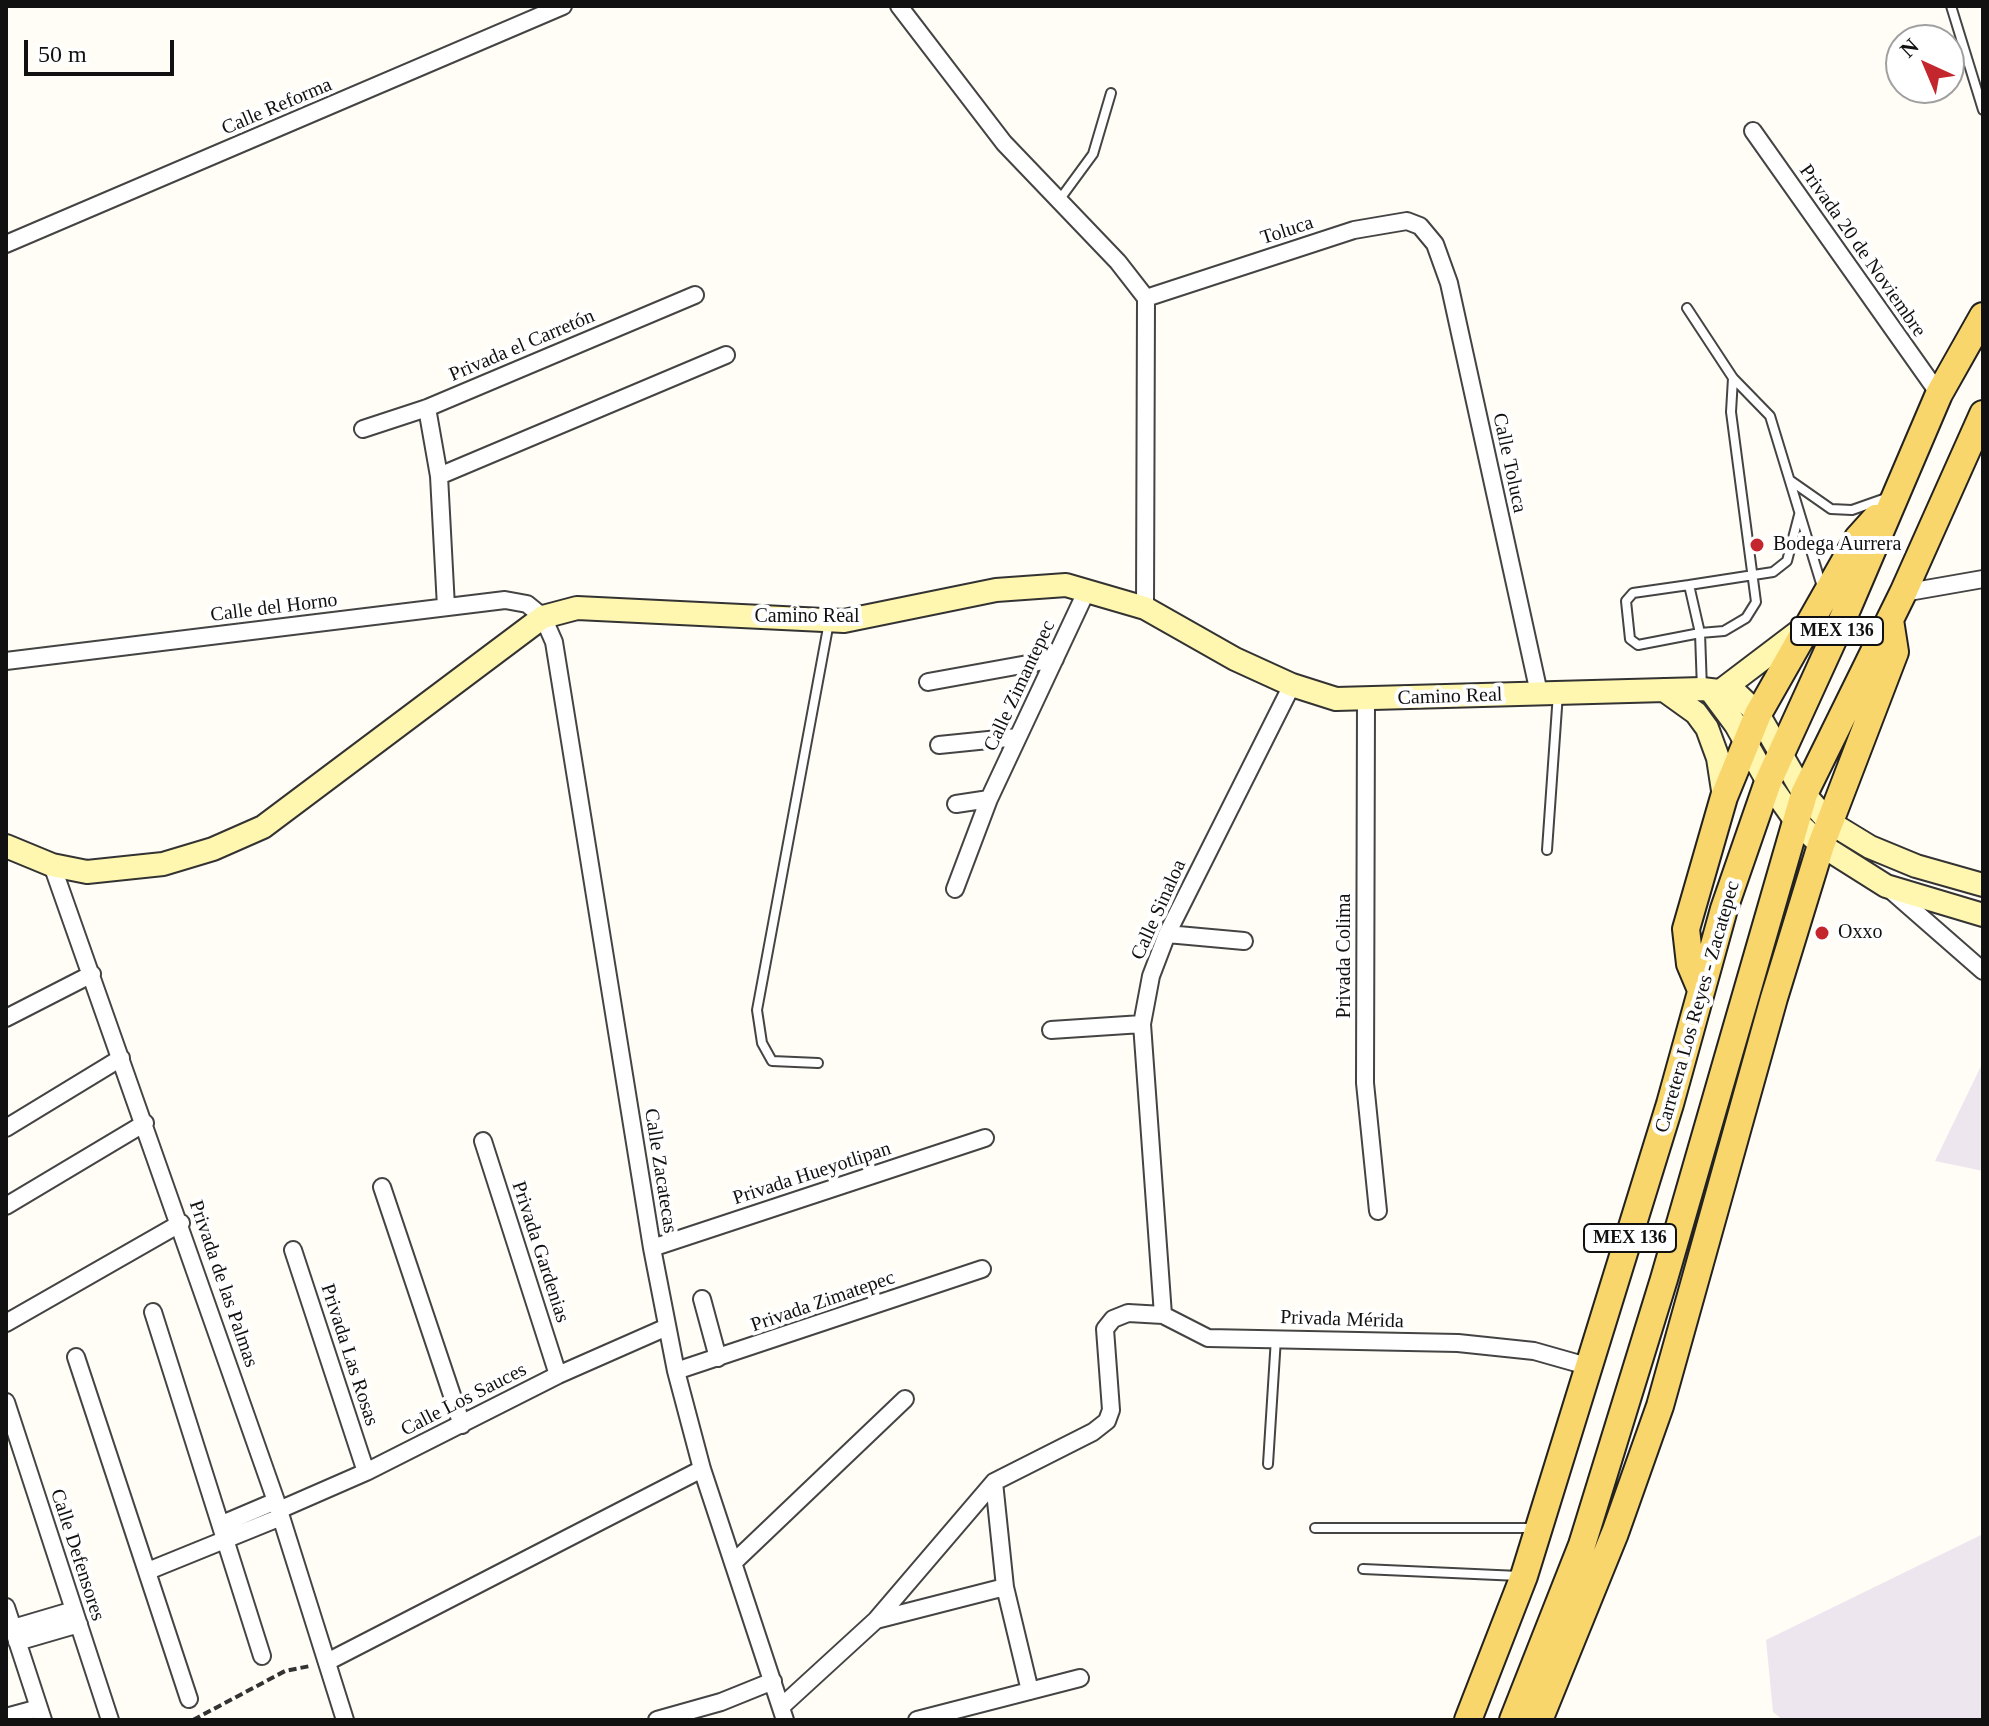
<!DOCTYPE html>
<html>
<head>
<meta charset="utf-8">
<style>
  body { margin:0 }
  #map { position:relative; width:1989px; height:1726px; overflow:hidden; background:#fffdf5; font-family:"Times New Roman",serif }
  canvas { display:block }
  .frame { position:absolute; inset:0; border:8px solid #111; pointer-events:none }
  .north { position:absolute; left:1885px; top:24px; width:80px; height:80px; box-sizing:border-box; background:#fff; border:2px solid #a0a0a0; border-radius:50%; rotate:316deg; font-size:22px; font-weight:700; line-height:32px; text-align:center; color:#111 }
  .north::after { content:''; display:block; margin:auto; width:28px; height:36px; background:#c4262e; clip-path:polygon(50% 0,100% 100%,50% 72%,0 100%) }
  .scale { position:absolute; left:24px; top:40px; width:150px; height:36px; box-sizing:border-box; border:4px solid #111; border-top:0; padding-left:10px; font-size:24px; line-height:28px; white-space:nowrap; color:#111; -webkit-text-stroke:6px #fff; paint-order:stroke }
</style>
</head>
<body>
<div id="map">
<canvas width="1989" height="1726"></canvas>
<div class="frame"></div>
<div class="north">N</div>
<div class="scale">50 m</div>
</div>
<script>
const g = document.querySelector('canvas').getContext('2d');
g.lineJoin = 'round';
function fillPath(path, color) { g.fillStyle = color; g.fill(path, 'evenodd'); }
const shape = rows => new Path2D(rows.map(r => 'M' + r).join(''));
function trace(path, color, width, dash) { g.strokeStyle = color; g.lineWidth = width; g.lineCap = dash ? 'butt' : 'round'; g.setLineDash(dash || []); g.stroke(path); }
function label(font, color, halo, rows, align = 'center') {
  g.font = font + ' "Times New Roman",serif'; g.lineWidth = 8; g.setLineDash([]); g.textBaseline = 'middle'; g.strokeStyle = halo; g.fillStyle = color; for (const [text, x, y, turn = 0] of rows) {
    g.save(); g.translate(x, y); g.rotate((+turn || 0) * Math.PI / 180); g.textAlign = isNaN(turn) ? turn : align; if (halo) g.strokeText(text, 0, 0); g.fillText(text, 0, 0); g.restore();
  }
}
fillPath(shape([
  [1983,1062,1983,1171,1935,1161],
  [1983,1534,1983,1720,1783,1720,1773,1712,1766,1640]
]), '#eee6ef');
const lane = shape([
  [1951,6,1983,110],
  [1060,199,1093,154,1111,93],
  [1687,308,1733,378,1770,416,1823,590],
  [1791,481,1831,509,1852,510,1886,498],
  [1689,585,1773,572,1787,561,1799,515],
  [1702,689,1700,633,1689,585,1633,593,1626,601,1630,639,1638,645,1700,633,1724,631,1746,618,1756,602,1731,412,1733,378],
  [1547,850,1558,693],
  [818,1063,772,1061,762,1043,757,1010,829,622],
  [1268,1464,1276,1338],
  [1315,1528,1534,1528],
  [1363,1569,1519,1576]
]);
const street = shape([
  [899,6,1004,143,1118,262,1146,298,1145,608],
  [1753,131,1939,394],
  [6,244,563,6],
  [1146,298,1354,230,1407,221,1420,226,1435,244,1449,283,1539,693],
  [427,408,439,476,446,607],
  [363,429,427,408,695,295],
  [439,476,726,355],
  [1903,593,1983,579],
  [6,661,505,600,527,604,543,617,554,642,652,1248,676,1371,702,1469,785,1720],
  [928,682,1055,659],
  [1366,700,1365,1083,1378,1211],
  [939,745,1018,737],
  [956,804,989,799],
  [52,865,276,1501,345,1720],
  [1887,887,1983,971],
  [955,889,989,799,1087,590],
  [1167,934,1244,941],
  [6,1018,92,974],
  [1051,1030,1142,1024],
  [6,1128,121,1058],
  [483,1141,558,1375],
  [382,1187,462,1425],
  [6,1206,145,1123],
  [652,1248,985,1138],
  [293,1250,366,1472],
  [702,1299,718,1358],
  [153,1312,262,1656],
  [1163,1315,1142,1024,1151,976,1167,934,1292,685],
  [6,1323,181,1223],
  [76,1357,189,1699],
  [676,1371,982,1269],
  [6,1402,110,1720],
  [994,1482,1005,1587,1030,1691],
  [279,1510,366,1472,558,1375,667,1327],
  [222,1524,276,1501],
  [733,1563,905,1399],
  [148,1571,281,1517],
  [6,1607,43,1720],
  [876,1620,1005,1587],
  [13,1628,74,1610],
  [17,1642,79,1624],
  [327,1662,702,1469],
  [781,1707,876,1620,994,1482,1093,1432,1107,1421,1111,1410,1105,1329,1113,1319,1128,1313,1163,1315,1208,1338,1458,1343,1534,1351,1587,1366],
  [6,1717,39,1708],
  [657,1720,721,1702,773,1681],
  [917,1720,1080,1678]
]);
const secondary = shape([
  [1723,689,1806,626],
  [1664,690,1696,713,1707,728,1718,758,1724,797],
  [1710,690,1736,725,1768,782,1795,820,1821,845,1886,886,1983,915],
  [6,846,52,865,87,872,163,864,213,849,263,827,543,617,577,608,844,621,996,590,1066,585,1145,608,1235,659,1292,685,1336,699,1702,689,1736,693,1758,714,1804,794,1829,822,1870,847,1916,866,1983,885]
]);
const primary = shape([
  [1701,990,1690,964,1686,929,1724,797,1758,714,1858,538,1876,518],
  [1468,1720,1524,1576,1670,1104,1724,909,1768,782,1848,607,1939,394,1983,316],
  [1513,1720,1582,1545,1664,1279,1804,794,1903,593,1983,414],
  [1539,1720,1615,1533,1660,1406,1774,998,1821,845,1895,652,1890,620]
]);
trace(lane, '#444', 12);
trace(street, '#444', 20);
trace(secondary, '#333', 26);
trace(primary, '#222', 30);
trace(shape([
  [193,1720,285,1671,310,1666]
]), '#333', 4, [8, 4]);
trace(lane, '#fff', 8);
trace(street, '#fff', 16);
trace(secondary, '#fff6b0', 22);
trace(primary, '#f9d66b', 26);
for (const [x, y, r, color] of [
  [1757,545,8,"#c4262e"],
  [1822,933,8,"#c4262e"]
]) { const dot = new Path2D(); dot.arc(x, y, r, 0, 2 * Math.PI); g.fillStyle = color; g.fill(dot); trace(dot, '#fff', 3); }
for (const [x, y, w] of [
  [1837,631,92],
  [1630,1238,92]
]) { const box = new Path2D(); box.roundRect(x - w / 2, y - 14, w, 28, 6); g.fillStyle = '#fff'; g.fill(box); trace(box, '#111', 2); }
label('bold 18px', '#111', null, [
  ["MEX 136",1837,631],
  ["MEX 136",1630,1238]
]);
label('20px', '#111', '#fff', [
  ["Calle Reforma",277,107,-23],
  ["Toluca",1287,231,-18],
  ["Privada 20 de Noviembre",1862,251,55],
  ["Privada el Carretón",522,346,-23],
  ["Calle Toluca",1509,463,78],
  ["Calle del Horno",274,608,-7],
  ["Camino Real",807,617],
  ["Calle Zimantepec",1020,686,-65],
  ["Camino Real",1450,697,-2],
  ["Calle Sinaloa",1159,910,-66],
  ["Privada Colima",1345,956,-90],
  ["Carretera Los Reyes - Zacatepec",1698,1007,-74],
  ["Calle Zacatecas",660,1171,81],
  ["Privada Hueyotlipan",812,1174,-18],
  ["Privada Gardenias",540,1252,72],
  ["Privada de las Palmas",223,1284,71],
  ["Privada Zimatepec",823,1302,-19],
  ["Privada Mérida",1342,1320,2],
  ["Privada Las Rosas",349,1355,72],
  ["Calle Los Sauces",464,1400,-27],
  ["Calle Defensores",77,1555,72]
]);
label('20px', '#111', '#fff', [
  ["Bodega Aurrera",1773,545],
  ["Oxxo",1838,933]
], 'left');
</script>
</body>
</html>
